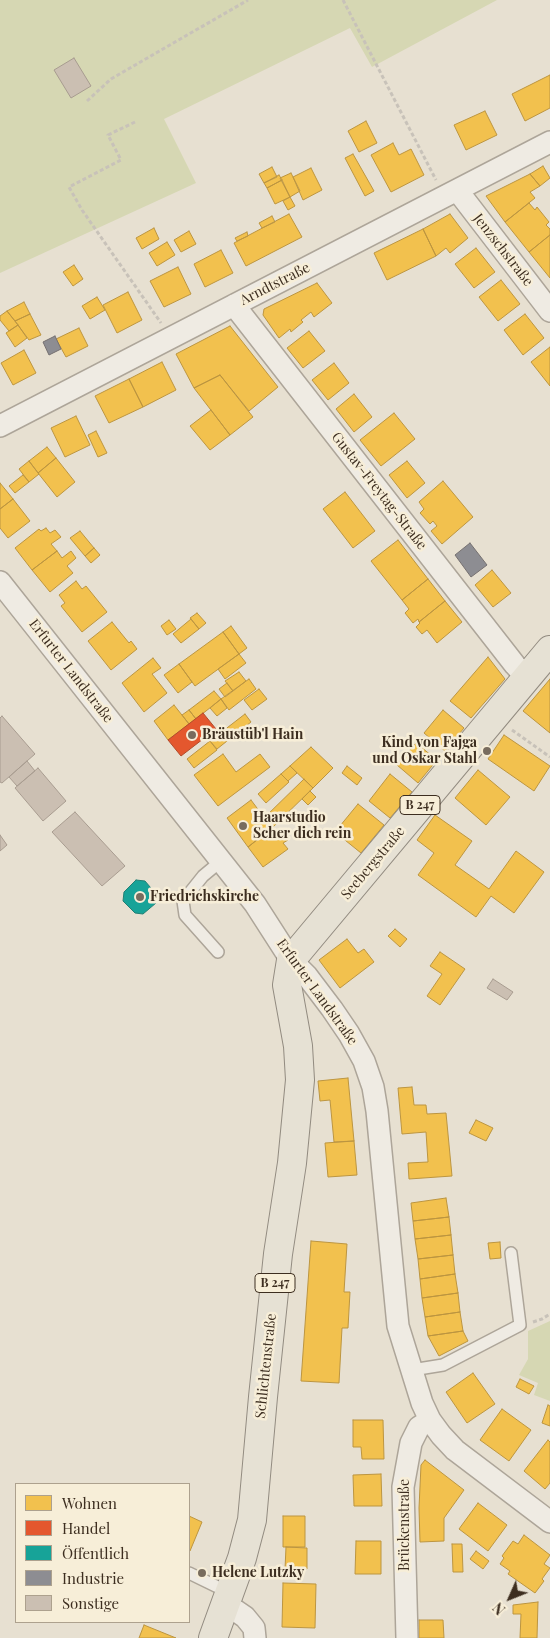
<!DOCTYPE html>
<html>
<head>
<meta charset="utf-8">
<style>
  body { margin:0 }
  #map { position:relative; width:550px; height:1638px; overflow:hidden; background:#e7e0d1; font-family:"Playfair Display",serif }
  canvas { display:block }
  .legend { position:absolute; left:15px; top:1483px; width:175px; height:140px; box-sizing:border-box; background:#f7eed8; border:1px solid #ada18e; margin:0; padding:6px 9px; list-style:none; font-size:15px; color:#3d2e20 }
  .legend li { display:flex; align-items:center; gap:10px; height:25px }
  .legend b { width:25px; border:1px solid #ada18e }
  .north { position:absolute; left:485px; top:1573px; width:50px; height:50px; -webkit-text-stroke:4px #f7eed8; paint-order:stroke; rotate:226deg; font-size:14px; font-weight:700; line-height:20px; text-align:center; color:#3d2e20 }
  .north::after { content:''; display:block; margin:auto; width:18px; height:22px; background:#3d2e20; clip-path:polygon(50% 0,100% 100%,50% 72%,0 100%) }
</style>
</head>
<body>
<div id="map">
<canvas width="550" height="1638"></canvas>
<ul class="legend">
<li><b style="height:14px;background:#f2c14e"></b>Wohnen</li>
<li><b style="height:14px;background:#e4572e"></b>Handel</li>
<li><b style="height:14px;background:#17a398"></b>Öffentlich</li>
<li><b style="height:14px;background:#8d8d92"></b>Industrie</li>
<li><b style="height:14px;background:#cbbfb2"></b>Sonstige</li>
</ul>
<div class="north">N</div>
</div>
<script>
const g = document.querySelector('canvas').getContext('2d');
g.lineJoin = 'round';
function fillPath(path, color) { g.fillStyle = color; g.fill(path, 'evenodd'); }
const shape = rows => new Path2D(rows.map(r => 'M' + r).join(''));
function trace(path, color, width, dash) { g.strokeStyle = color; g.lineWidth = width; g.lineCap = dash ? 'butt' : 'round'; g.setLineDash(dash || []); g.stroke(path); }
function label(font, color, halo, rows, align = 'center') {
  g.font = font + ' "Playfair Display",serif'; g.lineWidth = 5; g.setLineDash([]); g.textBaseline = 'middle'; g.strokeStyle = halo; g.fillStyle = color; for (const [text, x, y, turn = 0] of rows) {
    g.save(); g.translate(x, y); g.rotate((+turn || 0) * Math.PI / 180); g.textAlign = isNaN(turn) ? turn : align; if (halo) g.strokeText(text, 0, 0); g.fillText(text, 0, 0); g.restore();
  }
}
fillPath(shape([
  [0,0,497,0,372,67,350,28,164,119,196,183,0,273],
  [550,1321,550,1401,534,1395,538,1383,519,1375,528,1359,528,1331]
]), '#d6d7b3');
const homes = shape([
  [550,75,550,108,525,121,512,94,550,75],
  [485,111,497,135,466,150,454,125,485,111],
  [366,121,377,143,359,152,348,131,366,121],
  [393,143,399,155,411,149,424,175,391,192,371,155,393,143],
  [353,154,374,191,365,196,345,158,353,154],
  [543,166,550,178,540,186,530,174,543,166],
  [272,167,277,177,264,183,259,174,272,167],
  [311,168,322,190,303,200,293,177,311,168],
  [291,173,300,191,290,197,280,178,291,173],
  [530,174,540,186,530,192,535,198,505,222,486,196,530,174],
  [279,175,282,180,267,188,264,183,279,175],
  [282,180,290,197,275,204,267,188,282,180],
  [290,197,295,206,288,210,283,201,290,197],
  [529,203,535,210,537,207,549,222,546,225,550,229,550,235,529,252,505,222,529,203],
  [289,214,302,237,246,266,234,243,289,214],
  [450,214,468,238,450,253,446,248,436,256,423,229,450,214],
  [272,216,275,222,262,228,259,223,272,216],
  [154,228,159,239,142,249,136,238,154,228],
  [423,229,436,256,387,280,374,253,423,229],
  [189,231,196,244,181,252,174,240,189,231],
  [247,232,248,236,237,241,235,238,247,232],
  [550,235,550,278,529,252,550,235],
  [167,242,175,255,157,266,149,253,167,242],
  [476,248,495,272,474,288,455,264,476,248],
  [221,250,233,273,205,287,194,264,221,250],
  [74,265,83,279,73,286,63,272,74,265],
  [178,267,191,294,164,307,150,281,178,267],
  [501,280,520,304,498,321,479,297,501,280],
  [317,283,332,303,314,317,311,312,301,320,303,322,291,332,290,329,279,338,263,315,264,309,317,283],
  [128,292,142,320,117,333,103,305,128,292],
  [97,297,105,310,90,319,82,306,97,297],
  [24,302,30,314,15,321,7,311,24,302],
  [7,311,18,325,9,331,0,320,0,316,7,311],
  [30,314,41,335,29,340,15,321,30,314],
  [525,314,544,338,523,355,504,330,525,314],
  [18,325,27,338,15,347,6,333,18,325],
  [230,326,278,387,249,411,220,375,194,388,176,354,230,326],
  [79,328,88,346,66,357,56,339,79,328],
  [309,331,325,351,303,368,287,348,309,331],
  [550,347,550,386,531,362,550,347],
  [24,350,36,373,13,385,1,363,24,350],
  [162,362,176,390,143,407,129,379,162,362],
  [334,363,349,383,328,400,312,380,334,363],
  [220,375,253,417,230,435,194,388,220,375],
  [129,379,143,407,109,423,95,396,129,379],
  [354,394,372,417,354,432,336,409,354,394],
  [211,410,230,435,210,450,190,426,211,410],
  [394,413,415,439,381,466,360,440,394,413],
  [76,416,90,445,65,457,51,428,76,416],
  [96,431,107,453,98,457,88,435,96,431],
  [47,447,56,458,38,473,29,461,47,447],
  [56,458,75,482,57,497,38,473,56,458],
  [29,461,39,474,29,482,19,469,29,461],
  [407,461,425,483,407,498,389,475,407,461],
  [23,475,29,482,15,493,9,486,23,475],
  [443,481,473,517,442,544,431,531,437,526,433,521,430,524,420,513,424,509,419,502,443,481],
  [0,483,13,499,0,509,0,483],
  [345,492,375,531,353,548,323,509,345,492],
  [13,499,30,521,8,538,0,528,0,509,13,499],
  [46,528,50,533,55,530,61,537,51,544,57,551,32,570,15,548,39,529,41,531,46,528],
  [80,531,94,548,85,556,70,538,80,531],
  [398,540,428,579,402,600,371,561,398,540],
  [94,548,100,555,91,563,85,556,94,548],
  [57,551,62,558,71,551,76,558,67,566,73,573,50,592,32,570,57,551],
  [492,570,511,593,493,607,475,585,492,570],
  [428,579,445,601,419,622,418,619,413,623,405,613,409,609,402,600,428,579],
  [76,581,82,589,86,586,107,612,82,632,61,606,65,603,59,595,76,581],
  [445,601,462,622,437,643,427,630,422,634,416,627,420,623,419,622,445,601],
  [197,613,206,623,199,629,190,618,197,613],
  [191,619,199,629,181,643,173,634,191,619],
  [169,620,176,629,167,635,161,626,169,620],
  [112,622,129,643,131,641,137,649,111,670,88,641,112,622],
  [231,626,247,648,239,654,223,632,231,626],
  [223,632,239,654,195,686,179,664,223,632],
  [239,654,246,663,225,679,218,669,239,654],
  [488,657,505,679,471,718,450,701,488,657],
  [153,658,161,668,152,674,167,693,144,712,122,683,153,658],
  [179,664,192,682,178,693,164,675,179,664],
  [239,672,246,681,233,691,225,681,239,672],
  [249,679,256,689,229,710,221,699,249,679],
  [550,679,550,733,523,711,550,679],
  [227,683,233,691,225,697,219,689,227,683],
  [259,689,267,699,252,710,244,700,259,689],
  [214,691,221,699,196,719,189,710,214,691],
  [221,699,227,708,217,716,210,708,221,699],
  [174,705,189,724,168,740,154,721,174,705],
  [189,710,196,719,189,724,182,715,189,710],
  [443,710,464,728,445,751,424,733,443,710],
  [245,714,251,722,217,749,210,741,245,714],
  [504,735,550,766,534,791,488,759,504,735],
  [210,741,217,750,194,768,187,759,210,741],
  [416,743,437,760,418,783,397,765,416,743],
  [311,747,333,768,313,788,290,766,311,747],
  [223,754,236,772,260,754,270,767,218,806,194,775,223,754],
  [290,766,297,773,288,781,281,774,290,766],
  [347,766,362,778,357,785,342,773,347,766],
  [478,770,510,797,486,825,455,798,478,770],
  [281,774,289,782,266,803,258,794,281,774],
  [390,774,412,792,390,818,369,801,390,774],
  [304,779,313,788,272,828,264,818,304,779],
  [310,791,316,797,308,805,302,799,310,791],
  [251,800,272,828,248,847,227,818,251,800],
  [358,804,384,825,361,853,335,832,358,804],
  [435,815,472,841,455,865,489,889,516,851,544,872,514,913,491,896,476,917,418,875,434,853,417,840,435,815],
  [272,828,275,832,279,828,288,840,283,843,288,849,263,867,248,847,272,828],
  [395,929,407,939,400,947,388,936,395,929],
  [347,939,358,953,364,949,374,962,340,988,319,960,347,939],
  [440,952,465,969,440,1005,427,996,442,974,430,966,440,952],
  [348,1078,354,1141,334,1142,330,1100,320,1101,318,1081,348,1078],
  [412,1087,414,1105,426,1105,427,1114,446,1113,452,1176,409,1179,408,1163,428,1162,426,1132,402,1134,398,1088,412,1087],
  [476,1120,493,1128,486,1141,469,1133,476,1120],
  [354,1141,357,1175,328,1177,325,1143,354,1141],
  [446,1198,449,1217,413,1221,411,1203,446,1198],
  [449,1217,451,1235,415,1239,413,1221,449,1217],
  [451,1235,453,1255,418,1259,415,1239,451,1235],
  [311,1241,347,1244,344,1292,350,1292,348,1328,342,1328,339,1383,301,1381,311,1241],
  [500,1242,501,1258,490,1259,488,1243,500,1242],
  [453,1255,455,1274,420,1279,418,1259,453,1255],
  [455,1274,458,1293,422,1298,420,1279,455,1274],
  [458,1293,460,1312,425,1317,422,1298,458,1293],
  [460,1312,463,1331,428,1336,425,1317,460,1312],
  [463,1331,468,1341,439,1356,428,1336,463,1331],
  [473,1373,495,1404,467,1423,446,1392,473,1373],
  [520,1379,534,1386,529,1394,516,1387,520,1379],
  [548,1405,550,1406,550,1426,542,1423,548,1405],
  [502,1409,531,1430,509,1461,480,1440,502,1409],
  [353,1420,383,1420,384,1459,362,1459,361,1447,353,1447,353,1420],
  [548,1440,550,1442,550,1483,545,1489,524,1471,548,1440],
  [425,1460,464,1490,444,1518,444,1541,420,1542,419,1508,421,1465,425,1460],
  [381,1474,382,1506,354,1506,353,1475,381,1474],
  [478,1503,507,1525,488,1551,459,1529,478,1503],
  [189,1516,202,1522,190,1551,189,1551,189,1516],
  [283,1516,305,1516,305,1547,283,1547,283,1516],
  [524,1535,550,1555,544,1564,550,1568,542,1579,544,1581,535,1593,508,1574,510,1571,500,1564,504,1558,502,1556,513,1541,518,1544,524,1535],
  [356,1541,381,1541,381,1574,355,1574,356,1541],
  [452,1544,462,1544,463,1572,453,1572,452,1544],
  [286,1547,307,1548,307,1569,285,1569,286,1547],
  [476,1551,489,1561,483,1569,470,1559,476,1551],
  [283,1583,316,1584,315,1628,282,1627,283,1583],
  [538,1602,537,1638,520,1638,521,1614,513,1614,513,1605,538,1602],
  [419,1620,443,1620,444,1638,419,1638,419,1620],
  [144,1625,176,1638,139,1638,144,1625]
]);
fillPath(homes, '#f2c14e');
trace(homes, '#bc9540', 1);
const shops = shape([
  [203,713,216,729,181,756,168,740,203,713]
]);
fillPath(shops, '#e4572e');
trace(shops, '#b24b2a', 1);
const public = shape([
  [136,880,145,881,156,894,156,903,143,914,135,913,123,901,124,892,136,880]
]);
fillPath(public, '#17a398');
trace(public, '#228074', 1);
const industry = shape([
  [55,336,61,349,49,355,43,342,55,336],
  [470,543,487,565,471,577,455,555,470,543]
]);
fillPath(industry, '#8d8d92');
trace(industry, '#757070', 1);
const building = shape([
  [74,58,91,86,71,98,54,70,74,58],
  [2,716,35,754,2,783,0,782,0,718,2,716],
  [27,761,35,771,17,786,9,777,27,761],
  [38,768,66,801,43,821,15,788,38,768],
  [75,812,125,866,102,886,52,832,75,812],
  [0,835,7,845,0,851,0,835],
  [493,979,513,992,507,1000,487,988,493,979]
]);
fillPath(building, '#cbbfb2');
trace(building, '#a89c90', 1);
const service = shape([
  [218,952,185,915,183,901,203,876,221,861],
  [412,1370,443,1365,520,1325,511,1253],
  [189,1573,230,1593]
]);
const minor = shape([
  [457,190,550,311],
  [234,305,515,665,526,677],
  [0,426,550,142],
  [0,582,255,904,291,960,307,976,332,1009,349,1034,364,1061,373,1087,377,1111,398,1326,422,1403,430,1420,441,1435,455,1450,550,1522],
  [226,1604,245,1617,254,1628,255,1638],
  [407,1638,403,1487,411,1443,419,1427,430,1420]
]);
const primary = shape([
  [213,1638,242,1558,252,1520,263,1397,278,1254,292,1163,300,1080,298,1046,287,985,291,960,550,650]
]);
trace(service, '#ada599', 14);
trace(minor, '#ada599', 24);
trace(primary, '#928b80', 30);
trace(shape([
  [343,0,436,180],
  [87,101,111,79,248,0],
  [135,122,108,135,121,160,69,187,82,210,161,323],
  [512,730,550,757],
  [533,1322,542,1319,550,1314]
]), '#c8c2b9', 3, [4, 2.5]);
trace(service, '#efebe3', 11);
trace(minor, '#efebe3', 21);
trace(primary, '#e6e1d4', 28);
for (const [x, y, r, color] of [
  [192,735,5,"#786c5e"],
  [487,751,5,"#786c5e"],
  [243,826,5,"#786c5e"],
  [140,897,5,"#786c5e"],
  [202,1573,5,"#786c5e"]
]) { const dot = new Path2D(); dot.arc(x, y, r, 0, 2 * Math.PI); g.fillStyle = color; g.fill(dot); trace(dot, '#f7eed8', 2); }
for (const [x, y, w] of [
  [420,805,40],
  [275,1283,40]
]) { const box = new Path2D(); box.roundRect(x - w / 2, y - 9.5, w, 19, 4); g.fillStyle = '#f7eed8'; g.fill(box); trace(box, '#3d2e20', 1); }
label('bold 12px', '#3d2e20', null, [
  ["B 247",420,805],
  ["B 247",275,1283]
]);
label('14px', '#3d2e20', '#f7eed8', [
  ["Jenzschstraße",503,250,52],
  ["Arndtstraße",275,284,-27],
  ["Gustav-Freytag-Straße",379,491,52],
  ["Erfurter Landstraße",71,671,52],
  ["Seebergstraße",373,863,-50],
  ["Erfurter Landstraße",317,992,54],
  ["Schlichtenstraße",266,1366,-84],
  ["Brückenstraße",405,1525,-90]
]);
label('bold 14px', '#3d2e20', '#f7eed8', [
  ["Bräustüb'l Hain",202,735],
  ["Kind von Fajga",477,743,"right"],
  ["und Oskar Stahl",477,759,"right"],
  ["Haarstudio",253,818],
  ["Scher dich rein",253,834],
  ["Friedrichskirche",150,897],
  ["Helene Lutzky",212,1573]
], 'left');
</script>
</body>
</html>
